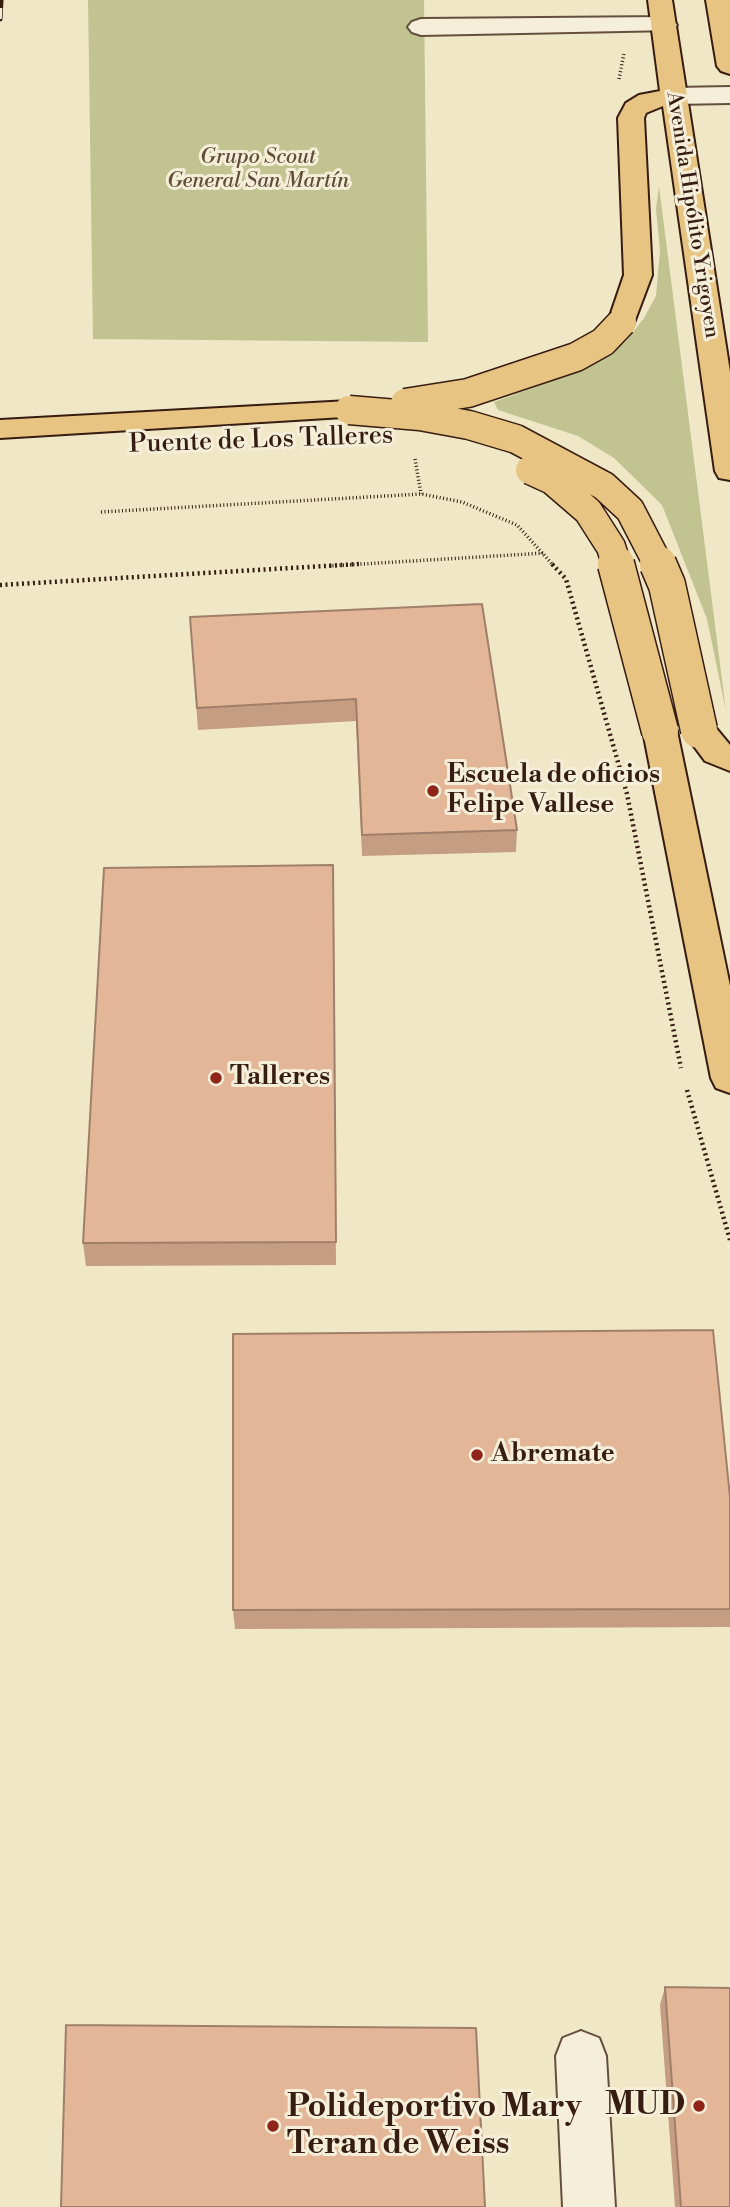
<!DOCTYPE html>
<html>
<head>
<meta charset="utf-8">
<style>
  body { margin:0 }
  canvas { display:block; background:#efe7c6 }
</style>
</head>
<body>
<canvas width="730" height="2207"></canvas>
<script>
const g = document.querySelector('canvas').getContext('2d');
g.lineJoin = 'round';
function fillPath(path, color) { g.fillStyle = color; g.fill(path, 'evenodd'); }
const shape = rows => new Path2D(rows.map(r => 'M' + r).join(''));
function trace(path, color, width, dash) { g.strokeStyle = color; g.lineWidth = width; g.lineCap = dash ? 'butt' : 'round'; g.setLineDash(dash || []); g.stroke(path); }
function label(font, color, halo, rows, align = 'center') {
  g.font = font + ' "Libre Bodoni",serif'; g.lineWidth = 6; g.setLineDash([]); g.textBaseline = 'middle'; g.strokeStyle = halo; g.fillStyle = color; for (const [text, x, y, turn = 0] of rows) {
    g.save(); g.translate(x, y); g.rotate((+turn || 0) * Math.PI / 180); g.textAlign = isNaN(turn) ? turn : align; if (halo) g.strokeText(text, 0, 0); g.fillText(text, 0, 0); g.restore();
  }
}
fillPath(shape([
  [88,0,424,0,428,342,93,339],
  [659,186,726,711,707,619,662,505,614,458,578,436,498,410,494,402,565,376,603,356,626,341,644,318,656,296,660,251,656,209]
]), '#c1c390');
const minor = shape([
  [664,17,673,20,677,25,673,30,421,35,412,32,408,27,412,22,421,19,664,17],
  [730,87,730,103,674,104,665,102,661,96,665,90,674,88,730,87],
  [581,2031,599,2038,606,2056,615,2207,563,2207,556,2056,563,2038,581,2031]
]);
const major = shape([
  [648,0,672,0,730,372,730,480,719,478,715,471,663,106,646,113,644,118,652,275,632,328,622,331,612,328,608,322,624,275,618,118,626,103,639,95,660,91,648,0],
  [706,0,730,0,730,74,721,71,717,66,706,0],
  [349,401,360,404,364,410,360,416,0,438,0,420,349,401],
  [699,719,711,722,730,745,730,771,705,761,682,730,687,722,699,719],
  [660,720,672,723,677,731,730,986,730,1093,716,1088,711,1078,643,731,648,723,660,720]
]);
trace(minor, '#644f3e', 4);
trace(major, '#361c11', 4);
trace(shape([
  [619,79,624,53],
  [415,459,421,494],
  [101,512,421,494,462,502,517,525,554,566],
  [329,566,545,553]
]), '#361c11', 3.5, [1, 2.5]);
trace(shape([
  [552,564,566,579,627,794,681,1068],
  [0,585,359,564],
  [687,1090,730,1240]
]), '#361c11', 4.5, [2, 3.5]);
fillPath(minor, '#f5efda');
fillPath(major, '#e8c483');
const rail = shape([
  [0,19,1,0]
]);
trace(rail, '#361c11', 5);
trace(rail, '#f5efda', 3.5, [11]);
const majorBridgeFar1 = shape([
  [405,403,468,393,576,357,603,342,622,322],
  [349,410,420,416,469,425,516,439,604,486,630,510,659,566],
  [530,470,552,480,588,511,611,547,617,566]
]);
const majorBridge = shape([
  [616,564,660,731],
  [658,564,667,585,699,730]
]);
trace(majorBridgeFar1, '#361c11', 31, []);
trace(majorBridge, '#361c11', 39, []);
trace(majorBridgeFar1, '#e8c483', 28);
trace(majorBridge, '#e8c483', 36);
fillPath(shape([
  [482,604,517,830,516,852,362,856,356,721,198,730,190,617],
  [333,865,336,1265,86,1266,83,1243],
  [730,1497,730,1627,235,1629,233,1610],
  [665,1987,730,2207,675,2207,660,2005]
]), '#c49d83');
const building = shape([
  [482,604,517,830,362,835,356,699,197,708,190,617,482,604],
  [333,865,336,1242,83,1243,104,868,333,865],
  [713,1330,730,1497,730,1609,233,1610,233,1334,713,1330],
  [665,1987,730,1988,730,2207,681,2207,665,1987],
  [66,2025,476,2028,485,2207,61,2207,66,2025]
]);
fillPath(building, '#e4b698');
trace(building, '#a07f6a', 2);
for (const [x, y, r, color] of [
  [433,791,7,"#8f2418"],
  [216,1078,7,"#8f2418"],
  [477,1455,7,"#8f2418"],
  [699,2106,7,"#8f2418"],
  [273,2126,7,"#8f2418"]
]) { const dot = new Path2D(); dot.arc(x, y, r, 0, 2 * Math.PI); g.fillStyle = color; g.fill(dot); trace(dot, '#f5efda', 2.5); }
label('italic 21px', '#604e37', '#f5efda', [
  ["Grupo Scout",258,158],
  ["General San Martín",258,182]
]);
label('21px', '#361c11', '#f5efda', [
  ["Avenida Hipólito Yrigoyen",692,215,81]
]);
label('26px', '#361c11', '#f5efda', [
  ["Puente de Los Talleres",261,441,-2]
]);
label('bold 26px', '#361c11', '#f5efda', [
  ["Escuela de oficios",447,776],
  ["Felipe Vallese",447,806],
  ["Talleres",230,1078],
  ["Abremate",491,1455]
], 'left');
label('bold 32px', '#361c11', '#f5efda', [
  ["MUD",685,2106],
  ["Polideportivo Mary",287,2108,"left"],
  ["Teran de Weiss",287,2145,"left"]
], 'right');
</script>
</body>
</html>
